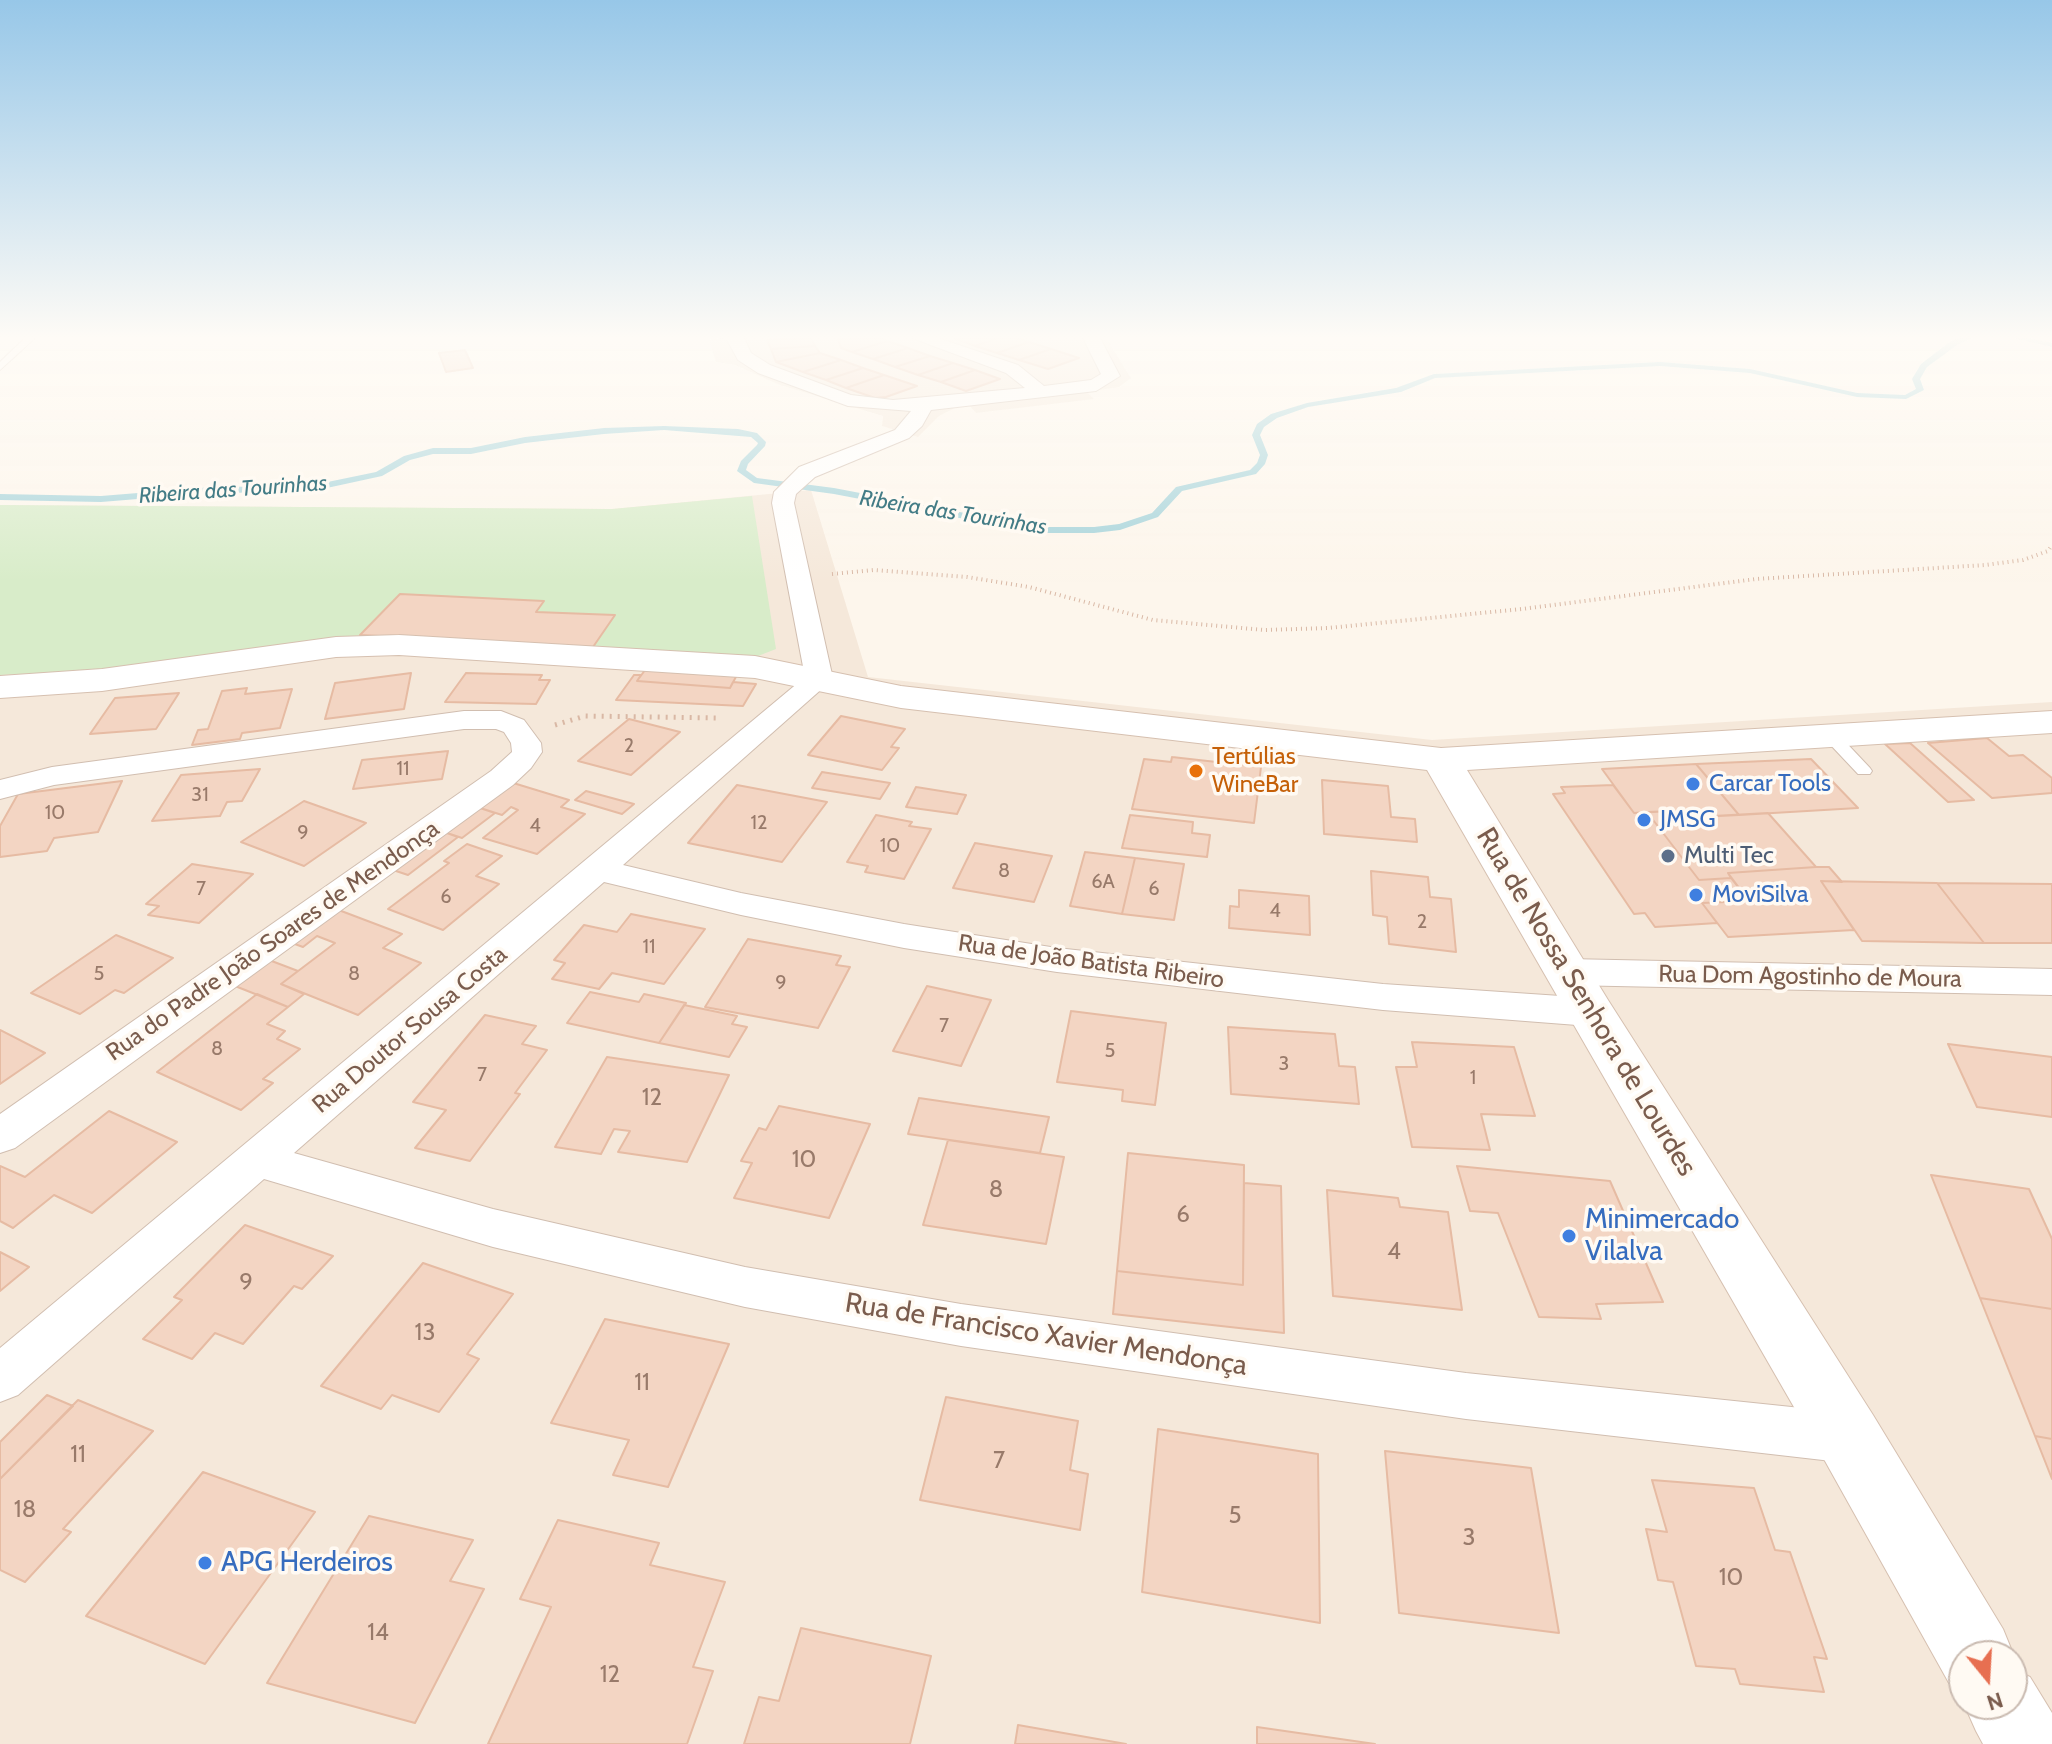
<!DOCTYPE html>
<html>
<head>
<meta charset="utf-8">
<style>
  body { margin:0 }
  #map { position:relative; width:2052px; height:1744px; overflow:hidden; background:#fdf6ec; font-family:Cabin,sans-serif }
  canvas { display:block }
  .north { position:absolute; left:1948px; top:1640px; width:80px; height:80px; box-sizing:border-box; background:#fffaf3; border:2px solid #cabbb1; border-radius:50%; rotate:162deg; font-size:22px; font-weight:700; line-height:32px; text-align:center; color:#7a5c4d }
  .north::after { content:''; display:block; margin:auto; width:28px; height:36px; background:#e76f51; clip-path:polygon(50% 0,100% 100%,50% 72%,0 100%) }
</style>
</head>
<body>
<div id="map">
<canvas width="2052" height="1744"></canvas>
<div class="north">N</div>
</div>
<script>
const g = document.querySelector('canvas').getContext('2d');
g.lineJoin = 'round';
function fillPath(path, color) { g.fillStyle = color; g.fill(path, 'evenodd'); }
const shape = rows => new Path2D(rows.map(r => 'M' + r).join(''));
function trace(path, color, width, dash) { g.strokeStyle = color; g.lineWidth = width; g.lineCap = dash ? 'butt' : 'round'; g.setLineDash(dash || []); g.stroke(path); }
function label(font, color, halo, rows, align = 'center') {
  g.font = font + ' Cabin,sans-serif'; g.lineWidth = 7; g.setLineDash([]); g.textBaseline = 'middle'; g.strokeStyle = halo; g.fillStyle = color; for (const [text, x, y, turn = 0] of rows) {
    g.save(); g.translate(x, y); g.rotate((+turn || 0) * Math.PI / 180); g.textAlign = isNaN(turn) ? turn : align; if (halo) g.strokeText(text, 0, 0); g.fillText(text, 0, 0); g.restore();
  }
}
fillPath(shape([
  [723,338,1106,338,1131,378,1119,387,1087,392,1094,399,976,413,969,405,955,408,939,416,918,437,882,426,883,416,780,385,735,365,716,362,709,340],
  [811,490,868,677,1432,740,2052,702,2052,1744,0,1744,0,505,612,509],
  [1964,1656,2012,1656,2012,1704,1964,1704]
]), '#f5e8da');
fillPath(shape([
  [752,496,776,649,758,656,593,647,615,615,536,612,543,601,401,594,360,635,233,655,103,670,0,675,0,505,612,509]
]), '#d8ecc9');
fillPath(shape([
  [1961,338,1972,338,1957,345,1927,367,1920,379,1924,390,1906,399,1857,397,1750,373,1660,366,1435,378,1401,392,1308,407,1277,418,1264,427,1260,435,1268,455,1265,464,1256,474,1182,491,1158,517,1120,530,1094,533,1038,533,834,494,754,483,737,471,741,461,757,445,758,443,751,437,664,430,604,434,525,443,471,454,433,454,410,460,382,476,313,491,270,494,224,492,101,502,0,500,0,494,101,496,224,486,270,488,313,485,376,472,404,456,433,448,471,448,525,437,604,428,664,426,738,429,757,433,766,442,765,446,748,464,746,470,757,478,834,488,1038,527,1094,527,1119,524,1152,513,1176,487,1250,470,1257,463,1260,455,1252,435,1257,424,1271,414,1307,403,1396,388,1434,374,1660,362,1750,369,1857,393,1905,395,1916,389,1912,379,1921,364,1951,341,1961,338],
  [2014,338,2029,338,2052,343,2052,347,2014,338]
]), '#a5d3da');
const building = shape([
  [811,338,815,346,771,349,767,340,811,338],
  [882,338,887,341,852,352,841,348,838,339,882,338],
  [954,338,998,338,975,346,954,338],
  [998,338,1016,338,1029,342,997,353,975,346,998,338],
  [887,341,908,348,873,359,852,352,887,341],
  [1029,342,1051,349,1019,360,997,353,1029,342],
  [815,346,820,353,776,362,771,349,815,346],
  [908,348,930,356,895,367,873,359,908,348],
  [1051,349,1079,358,1048,369,1019,360,1051,349],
  [465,350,473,368,446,372,439,353,465,350],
  [820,353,841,360,803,372,776,362,820,353],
  [930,356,953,363,918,375,895,367,930,356],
  [841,360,863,368,826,380,803,372,841,360],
  [953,363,975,370,941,382,918,375,953,363],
  [863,368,884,375,846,388,826,380,863,368],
  [975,370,1000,379,966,391,941,382,975,370],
  [884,375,917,386,886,397,875,398,846,388,884,375],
  [400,594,544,601,536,612,615,615,593,647,360,635,400,594],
  [648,666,738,673,730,688,637,681,648,666],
  [411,673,404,709,325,719,335,683,411,673],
  [466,673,542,675,539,680,550,680,536,704,445,702,466,673],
  [634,675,641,675,637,681,730,688,733,682,756,684,743,706,616,700,634,675],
  [247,688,245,694,292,689,280,728,242,733,240,739,192,745,198,730,208,729,222,691,247,688],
  [179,693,156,729,90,734,115,698,179,693],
  [841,716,905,729,891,747,899,748,882,770,808,755,841,716],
  [629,719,680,732,631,775,578,761,629,719],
  [1987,738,2009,756,2023,755,2052,778,2052,793,1992,798,1928,743,1987,738],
  [1910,743,1974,800,1948,802,1885,744,1910,743],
  [448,751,442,779,353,789,362,760,448,751],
  [1172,757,1261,767,1254,823,1132,809,1144,759,1171,762,1172,757],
  [1811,759,1858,808,1739,815,1696,764,1811,759],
  [1696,764,1739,815,1677,818,1672,811,1634,813,1602,769,1696,764],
  [260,769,242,801,227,802,220,816,152,821,181,775,260,769],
  [822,772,890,783,880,799,812,788,822,772],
  [1322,780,1388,786,1391,817,1415,819,1417,842,1324,834,1322,780],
  [122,781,98,832,54,838,47,851,0,857,0,826,18,794,122,781],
  [510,782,569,800,561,807,585,814,537,854,483,838,518,810,511,807,502,815,477,807,510,782],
  [737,785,827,802,782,862,688,843,737,785],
  [1613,785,1634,813,1647,812,1699,880,1731,878,1749,901,1702,903,1717,923,1655,927,1645,913,1634,914,1553,794,1565,793,1561,787,1613,785],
  [916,787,966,795,957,814,906,807,916,787],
  [586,791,634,804,622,814,575,800,586,791],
  [304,801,366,823,304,866,241,842,304,801],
  [477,807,495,813,462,838,444,832,477,807],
  [1672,811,1677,818,1768,813,1816,867,1728,873,1731,878,1699,880,1647,812,1672,811],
  [876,815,912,822,909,826,931,829,904,879,865,872,868,866,847,862,876,815],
  [1130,815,1193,822,1192,833,1210,835,1207,857,1122,848,1130,815],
  [444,832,458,837,408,875,393,870,444,832],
  [975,843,1052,856,1034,902,953,888,975,843],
  [467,844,502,856,476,876,499,884,443,930,388,909,449,863,444,861,467,844],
  [1085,852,1135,858,1122,914,1070,906,1085,852],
  [1135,858,1184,864,1174,920,1122,914,1135,858],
  [192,864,253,874,199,923,148,915,159,906,146,904,192,864],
  [1816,867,1829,867,1842,882,1821,881,1854,930,1728,937,1702,903,1749,901,1728,873,1816,867],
  [1371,871,1428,877,1430,897,1451,899,1456,952,1389,944,1387,917,1373,915,1371,871],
  [1821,881,1937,883,1984,943,1862,941,1821,881],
  [1937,883,2052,884,2052,943,1984,943,1937,883],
  [1239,890,1309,896,1310,935,1229,928,1230,906,1239,907,1239,890],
  [336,909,402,934,383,948,421,963,358,1015,281,984,335,943,317,936,303,947,292,943,336,909],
  [631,914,705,929,664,984,612,973,599,989,552,979,565,963,554,960,584,925,617,932,631,914],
  [116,935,173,958,124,993,115,990,80,1014,31,993,116,935],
  [748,939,841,956,836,965,850,967,818,1028,705,1007,748,939],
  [269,960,298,971,281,984,304,994,288,1007,235,986,269,960],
  [927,986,991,1000,961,1066,893,1051,927,986],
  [590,992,639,1002,644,994,686,1003,659,1043,567,1023,590,992],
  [257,994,288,1007,267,1024,285,1031,277,1039,300,1049,263,1079,273,1083,241,1110,157,1072,257,994],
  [684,1005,737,1016,732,1024,747,1027,729,1057,659,1043,684,1005],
  [1071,1011,1166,1023,1155,1105,1122,1101,1123,1090,1057,1082,1071,1011],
  [485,1015,536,1026,522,1044,547,1050,515,1093,520,1094,470,1161,415,1148,446,1110,413,1102,485,1015],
  [1228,1027,1335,1034,1339,1066,1355,1067,1359,1104,1231,1094,1228,1027],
  [0,1030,45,1053,0,1084,0,1030],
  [1412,1042,1514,1047,1535,1116,1481,1114,1490,1150,1412,1147,1396,1067,1417,1067,1412,1042],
  [1948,1044,2052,1057,2052,1117,1977,1107,1948,1044],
  [607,1057,729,1075,687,1162,618,1152,630,1131,614,1129,601,1154,555,1147,607,1057],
  [919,1098,1049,1117,1040,1153,908,1134,919,1098],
  [779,1106,870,1124,829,1218,734,1198,752,1163,741,1161,759,1128,766,1130,779,1106],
  [109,1111,177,1142,92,1213,54,1195,13,1228,0,1221,0,1166,25,1177,109,1111],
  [948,1140,1064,1157,1046,1244,923,1225,948,1140],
  [1128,1153,1244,1165,1243,1285,1117,1271,1128,1153],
  [1457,1166,1610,1181,1663,1302,1596,1304,1601,1319,1539,1317,1498,1213,1470,1211,1457,1166],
  [1931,1175,2029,1189,2052,1239,2052,1309,1980,1298,1931,1175],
  [1244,1183,1281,1186,1284,1333,1113,1314,1117,1271,1243,1285,1244,1183],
  [1327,1190,1398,1198,1400,1207,1448,1212,1462,1310,1333,1296,1327,1190],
  [245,1225,333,1256,302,1289,294,1286,243,1344,215,1333,192,1359,143,1339,182,1300,174,1297,245,1225],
  [0,1252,29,1267,0,1291,0,1252],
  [423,1263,513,1294,467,1354,479,1359,439,1412,392,1395,381,1409,321,1386,423,1263],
  [1980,1298,2052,1309,2052,1439,2035,1436,1980,1298],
  [605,1319,729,1344,668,1487,613,1475,629,1440,551,1423,605,1319],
  [47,1395,73,1406,0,1479,0,1442,47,1395],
  [946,1397,1078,1421,1070,1470,1088,1474,1080,1530,920,1500,946,1397],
  [78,1400,153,1431,63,1529,71,1532,25,1582,0,1570,0,1479,78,1400],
  [1158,1429,1318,1454,1320,1623,1142,1592,1158,1429],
  [2035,1436,2052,1439,2052,1479,2035,1436],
  [1385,1451,1531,1468,1559,1633,1399,1613,1385,1451],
  [203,1472,315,1512,205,1664,86,1616,203,1472],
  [1652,1480,1754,1488,1775,1550,1790,1552,1827,1659,1814,1657,1824,1692,1740,1684,1735,1669,1696,1666,1673,1582,1658,1580,1646,1529,1667,1532,1652,1480],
  [369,1516,473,1540,450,1581,484,1589,415,1723,267,1683,369,1516],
  [558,1520,659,1543,650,1565,725,1582,693,1667,713,1671,687,1744,488,1744,551,1607,520,1599,558,1520],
  [801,1628,931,1656,910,1744,744,1744,759,1697,779,1701,801,1628],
  [1018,1725,1126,1744,1015,1744,1018,1725],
  [1257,1727,1375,1744,1257,1744,1257,1727]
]);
fillPath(building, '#f3d5c3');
trace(building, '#e6bba3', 2);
const lane = shape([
  [25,338,35,338,0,370,0,362,25,338],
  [1831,731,1837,733,1870,768,1872,771,1870,774,1858,774,1825,739,1823,736,1825,733,1831,731]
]);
const street = shape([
  [726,338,744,338,751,353,770,365,851,395,893,400,1025,388,1006,373,912,338,938,338,1018,365,1044,386,1091,380,1101,374,1083,338,1100,338,1120,376,1096,391,931,410,922,426,909,438,815,477,796,494,794,503,833,679,623,865,741,893,904,924,1057,948,1383,984,1590,998,1604,1002,1609,1012,1604,1022,1590,1026,1383,1010,1057,972,904,948,741,915,604,882,294,1153,493,1209,745,1267,961,1304,1466,1373,1849,1413,1867,1421,1875,1438,1867,1455,1849,1463,1466,1419,961,1346,745,1307,493,1247,264,1179,18,1395,0,1402,0,1348,805,677,772,503,774,492,799,467,895,430,911,411,848,406,758,373,738,360,726,338],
  [464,711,501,711,524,720,541,743,542,752,531,768,513,785,15,1148,0,1153,0,1114,491,771,512,752,511,743,504,732,496,729,464,729,54,785,0,799,0,780,52,767,464,711],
  [1567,959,2052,969,2052,995,1567,985,1554,981,1548,972,1554,963,1567,959]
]);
const secondary = shape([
  [399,635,755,656,901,686,1441,748,2052,711,2052,733,1467,770,1608,1000,1873,1415,2003,1629,2014,1656,2012,1660,2012,1656,1964,1656,1964,1689,1949,1683,1825,1461,1427,770,901,708,755,678,399,655,336,657,102,691,0,698,0,676,102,669,336,637,399,635],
  [2012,1669,2030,1677,2052,1713,2052,1744,1983,1744,1976,1731,1964,1704,2012,1704,2012,1669]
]);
trace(lane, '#d1beb0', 2);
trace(street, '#d1beb0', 2);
trace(secondary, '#d6c0b0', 2);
trace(shape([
  [832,574,874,570,967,577,1029,587,1153,620,1264,630,1328,628,1522,609,1756,579,1985,565,2023,560,2048,551,2052,545]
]), '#d9b8a5', 4, [1, 4]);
trace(shape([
  [555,725,585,716,719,718]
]), '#d9b8a5', 5, [2, 6]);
fillPath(lane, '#fff');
fillPath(street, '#fff');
fillPath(secondary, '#fff');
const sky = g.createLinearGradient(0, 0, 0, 582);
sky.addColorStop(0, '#97c7e8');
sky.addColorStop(0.58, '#fefbf6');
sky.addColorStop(1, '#fefbf600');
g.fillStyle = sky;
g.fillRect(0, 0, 2052, 582);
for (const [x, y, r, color] of [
  [1196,771,8,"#e8710a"],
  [1693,784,8,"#3f7fe0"],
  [1644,820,8,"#3f7fe0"],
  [1668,856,8,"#5c6f8a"],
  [1696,895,8,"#3f7fe0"],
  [1569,1236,8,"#3f7fe0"],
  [205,1563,8,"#3f7fe0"]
]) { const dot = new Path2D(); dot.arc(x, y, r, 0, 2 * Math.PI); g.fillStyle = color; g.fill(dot); trace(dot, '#fffaf3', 3); }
label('20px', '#987a6a', null, [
  ["2",629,746],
  ["11",403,769],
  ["31",200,795],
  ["10",55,813],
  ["12",759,823],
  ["4",535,826],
  ["9",303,833],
  ["10",890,846],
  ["8",1004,871],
  ["6A",1103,882],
  ["7",201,889],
  ["6",1154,889],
  ["6",446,897],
  ["4",1275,911],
  ["2",1422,922],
  ["11",649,947],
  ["5",99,974],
  ["8",354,974],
  ["9",781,983],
  ["7",944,1026],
  ["8",217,1049],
  ["5",1110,1051],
  ["3",1284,1064],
  ["7",482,1075],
  ["1",1473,1078]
]);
label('italic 22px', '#437c86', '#fffaf3', [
  ["Ribeira das Tourinhas",233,490,-4],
  ["Ribeira das Tourinhas",953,513,9]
]);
label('24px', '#c56008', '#fffaf3', [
  ["Tertúlias",1212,757],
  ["WineBar",1212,785]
], 'left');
label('24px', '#366cbe', '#fffaf3', [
  ["Carcar Tools",1709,784],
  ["JMSG",1660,820],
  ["MoviSilva",1712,895]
], 'left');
label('24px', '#4e5e75', '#fffaf3', [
  ["Multi Tec",1684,856]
], 'left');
label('24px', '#7a5c4d', '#fffaf3', [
  ["Rua do Padre João Soares de Mendonça",273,941,-35],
  ["Rua de João Batista Ribeiro",1091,962,8],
  ["Rua Dom Agostinho de Moura",1810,977,1],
  ["Rua Doutor Sousa Costa",410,1030,-40]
]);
label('24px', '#987a6a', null, [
  ["12",652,1098],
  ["10",804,1160],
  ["8",996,1190],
  ["6",1183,1215],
  ["4",1394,1252],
  ["9",246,1283],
  ["13",425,1333],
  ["11",642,1383],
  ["11",78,1455],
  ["7",999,1461],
  ["18",25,1510],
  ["5",1235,1516],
  ["3",1469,1538],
  ["10",1731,1578],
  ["14",378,1633],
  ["12",610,1675]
]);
label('28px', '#7a5c4d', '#fffaf3', [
  ["Rua de Nossa Senhora de Lourdes",1586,1002,59],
  ["Rua de Francisco Xavier Mendonça",1046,1335,9]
]);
label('28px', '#366cbe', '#fffaf3', [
  ["Minimercado",1585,1220],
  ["Vilalva",1585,1252],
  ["APG Herdeiros",221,1563]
], 'left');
</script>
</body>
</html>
